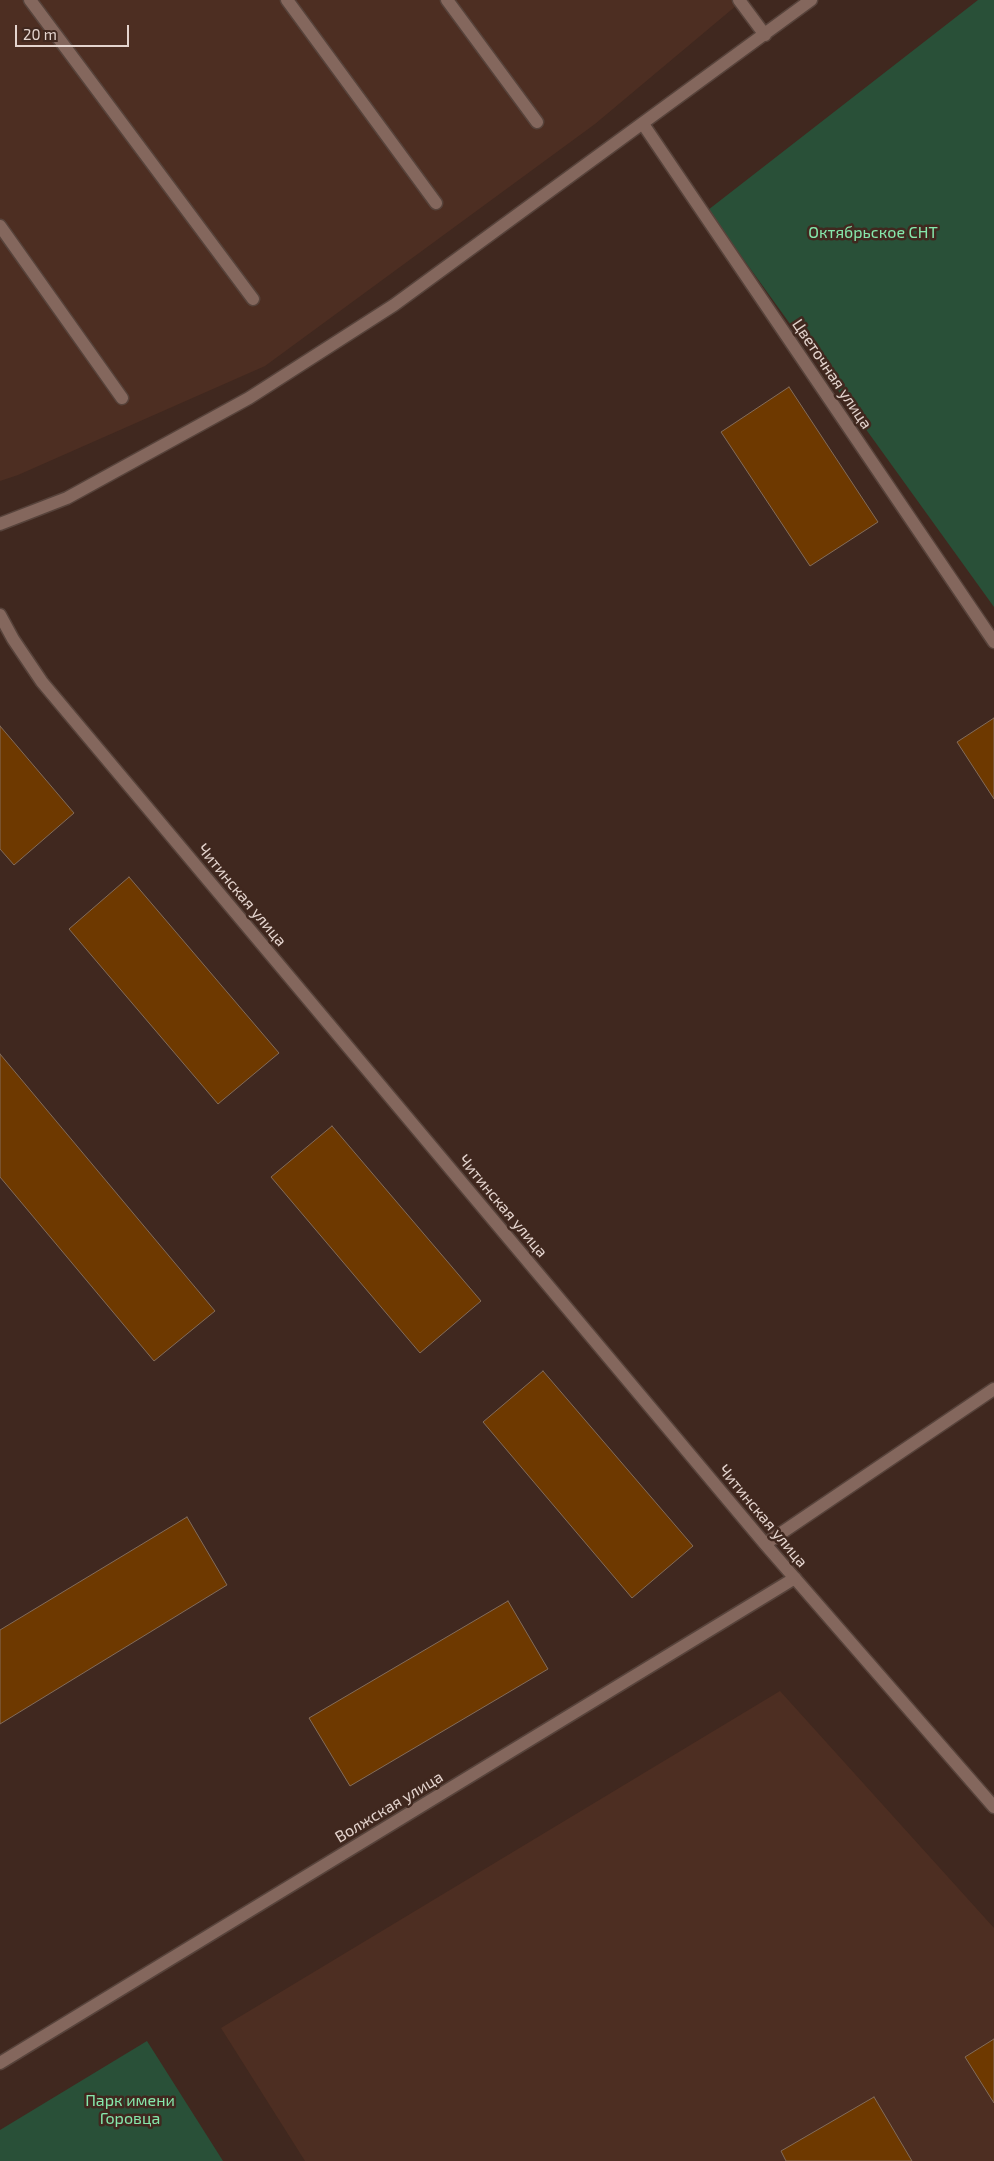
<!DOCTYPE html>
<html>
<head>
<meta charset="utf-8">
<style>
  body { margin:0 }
  #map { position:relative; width:994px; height:2161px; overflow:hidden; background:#40281f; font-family:"Exo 2",sans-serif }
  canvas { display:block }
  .scale { position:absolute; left:15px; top:25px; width:114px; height:22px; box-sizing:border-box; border:2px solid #e4d4ce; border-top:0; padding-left:6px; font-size:15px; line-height:18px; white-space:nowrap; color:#e4d4ce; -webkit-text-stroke:4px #40281f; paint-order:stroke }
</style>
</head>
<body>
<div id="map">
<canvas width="994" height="2161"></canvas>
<div class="scale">20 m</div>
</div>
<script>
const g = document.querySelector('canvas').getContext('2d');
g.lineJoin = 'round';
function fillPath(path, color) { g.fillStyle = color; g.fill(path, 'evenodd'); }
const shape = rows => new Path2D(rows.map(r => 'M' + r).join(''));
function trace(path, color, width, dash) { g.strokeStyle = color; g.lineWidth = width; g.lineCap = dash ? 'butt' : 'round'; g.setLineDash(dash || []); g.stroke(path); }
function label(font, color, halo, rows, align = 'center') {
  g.font = font + ' "Exo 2",sans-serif'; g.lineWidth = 5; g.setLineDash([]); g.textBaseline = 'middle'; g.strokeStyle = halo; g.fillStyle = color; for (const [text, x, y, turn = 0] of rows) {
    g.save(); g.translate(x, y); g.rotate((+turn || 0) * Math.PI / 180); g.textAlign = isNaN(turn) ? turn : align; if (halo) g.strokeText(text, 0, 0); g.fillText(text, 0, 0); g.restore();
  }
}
fillPath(shape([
  [0,0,743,0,595,124,265,366,18,475,0,481],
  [780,1691,994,1928,994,2161,305,2161,221,2028]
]), '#4d2e22');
fillPath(shape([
  [978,0,994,0,994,607,708,210],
  [147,2041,223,2161,0,2161,0,2130]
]), '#295038');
const building = shape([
  [789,387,878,522,810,566,721,432,789,387],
  [994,718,994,799,957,742,994,718],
  [0,726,74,813,14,865,0,849,0,726],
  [129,877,279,1053,218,1104,69,929,129,877],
  [0,1054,215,1311,154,1361,0,1177,0,1054],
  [332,1126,481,1301,420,1353,271,1177,332,1126],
  [543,1371,693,1546,632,1598,483,1422,543,1371],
  [187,1517,227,1585,0,1724,0,1630,187,1517],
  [508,1601,548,1669,350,1786,309,1718,508,1601],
  [994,2039,994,2103,965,2057,994,2039],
  [874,2097,912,2161,786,2161,781,2151,874,2097]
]);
fillPath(building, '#6e3900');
trace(building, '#836c5a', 1);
const minor = shape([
  [30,0,253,299],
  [287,0,436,203],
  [447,0,537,122],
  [739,0,765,35],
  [643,124,994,642],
  [0,226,122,398],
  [0,524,67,498,249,398,394,305,811,0],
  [0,615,13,639,42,682,765,1544,994,1807],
  [765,1544,994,1389],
  [0,2063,795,1578]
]);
trace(minor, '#57433b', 15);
trace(minor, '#84675d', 12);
label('16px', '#86e8ac', '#40281f', [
  ["Октябрьское СНТ",873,233],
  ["Парк имени",130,2101],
  ["Горовца",130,2119]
]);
label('16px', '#e4d4ce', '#40281f', [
  ["Цветочная улица",832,374,56],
  ["Читинская улица",242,895,50],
  ["Читинская улица",503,1206,50],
  ["Читинская улица",763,1516,50],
  ["Волжская улица",389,1807,-31]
]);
</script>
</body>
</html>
